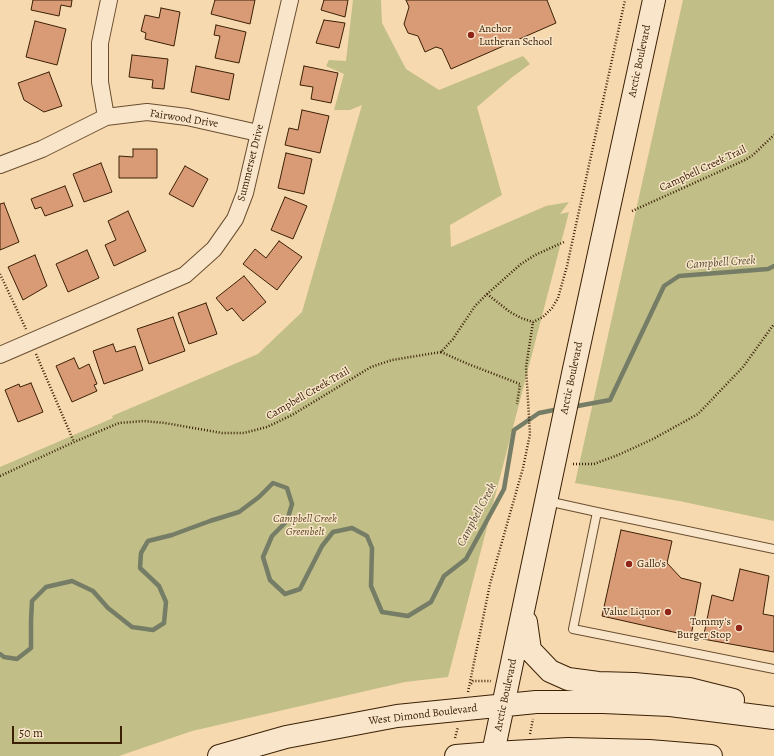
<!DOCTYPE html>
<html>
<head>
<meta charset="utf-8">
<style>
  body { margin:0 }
  #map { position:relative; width:774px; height:756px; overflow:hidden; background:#f6d9ae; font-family:Alegreya,serif }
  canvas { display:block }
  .scale { position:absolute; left:12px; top:726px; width:110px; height:18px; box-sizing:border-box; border:2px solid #3b2006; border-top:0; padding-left:5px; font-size:12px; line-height:14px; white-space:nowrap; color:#3b2006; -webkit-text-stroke:3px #f9e6ca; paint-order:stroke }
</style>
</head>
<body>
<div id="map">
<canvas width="774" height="756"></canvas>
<div class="scale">50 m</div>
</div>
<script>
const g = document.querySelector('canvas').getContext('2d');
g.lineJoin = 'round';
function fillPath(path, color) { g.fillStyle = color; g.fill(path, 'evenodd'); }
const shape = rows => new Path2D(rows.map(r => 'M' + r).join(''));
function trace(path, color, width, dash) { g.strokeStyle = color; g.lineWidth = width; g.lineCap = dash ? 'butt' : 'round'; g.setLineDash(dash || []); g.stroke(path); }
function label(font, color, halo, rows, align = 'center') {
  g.font = font + ' Alegreya,serif'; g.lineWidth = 3; g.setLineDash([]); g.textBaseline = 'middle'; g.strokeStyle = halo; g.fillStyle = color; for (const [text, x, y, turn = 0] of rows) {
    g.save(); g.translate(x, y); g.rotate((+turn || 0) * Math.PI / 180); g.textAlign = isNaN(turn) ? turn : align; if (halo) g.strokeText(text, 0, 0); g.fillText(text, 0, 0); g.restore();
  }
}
fillPath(shape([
  [353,0,381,0,382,23,406,69,439,90,523,56,530,64,511,78,477,107,502,195,450,225,451,247,546,206,569,202,560,214,569,212,448,677,405,682,192,731,119,756,0,756,0,467,113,418,112,416,258,354,302,312,362,105,350,110,334,110,344,74,326,66,329,60,346,61],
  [683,0,774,0,774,521,679,501,575,483]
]), '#c1be87');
trace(shape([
  [572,407,610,400,664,286,679,276,768,269,774,266],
  [0,654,4,657,17,659,31,648,31,621,32,601,46,587,72,581,93,591,108,608,132,627,153,630,164,623,166,602,159,586,140,568,141,553,148,541,172,535,210,521,239,512,259,497,273,483,287,488,292,504,287,521,272,536,263,557,270,580,285,594,300,589,322,546,333,532,352,528,367,536,372,548,371,586,382,612,408,616,431,602,444,576,466,559,504,489,514,430,539,413,559,409]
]), '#767d66', 4.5);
const building = shape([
  [33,0,72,0,71,7,61,5,59,16,31,10,33,0],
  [215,0,255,0,250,24,211,14,215,0],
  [324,0,348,0,345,17,321,10,324,0],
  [406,0,547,0,556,23,451,69,442,49,436,47,425,52,418,36,408,33,404,24,409,7,406,0],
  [161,8,180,12,174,46,145,39,146,33,141,31,145,15,159,18,161,8],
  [324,20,345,23,339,48,316,43,324,20],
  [35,21,66,29,57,65,26,57,35,21],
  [216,25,246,32,239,63,215,58,220,36,214,35,216,25],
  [132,55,168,59,164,89,152,88,153,80,129,77,132,55],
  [196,66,234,74,229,100,191,92,196,66],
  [304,66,338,73,331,103,311,99,313,87,300,85,304,66],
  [49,72,62,106,44,112,24,100,18,83,49,72],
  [302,110,329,116,320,153,285,145,289,128,298,130,302,110],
  [133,149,157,149,157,178,119,178,119,156,133,157,133,149],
  [286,153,312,159,304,194,278,188,286,153],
  [101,163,112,192,84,202,73,174,101,163],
  [185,166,208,179,193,207,169,194,185,166],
  [65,186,73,206,45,216,41,207,35,209,31,199,65,186],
  [285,197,307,206,293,239,271,230,285,197],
  [4,203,19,242,0,250,0,204,4,203],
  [128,211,146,251,114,266,105,245,116,240,108,221,128,211],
  [279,241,302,257,277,290,243,264,255,249,266,258,279,241],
  [87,250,99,278,68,292,56,264,87,250],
  [35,255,47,286,23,300,8,267,35,255],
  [244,276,266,302,243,321,232,308,227,311,216,298,244,276],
  [206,303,217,334,189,344,178,313,206,303],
  [173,317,185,351,149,364,137,329,173,317],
  [113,344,116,352,135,346,143,370,104,384,93,351,113,344],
  [74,358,79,369,89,364,97,384,94,385,97,391,72,402,56,366,74,358],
  [31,383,43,412,18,422,5,390,19,384,20,387,31,383],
  [621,530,672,541,667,563,681,578,701,583,691,636,602,616,621,530],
  [740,569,769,576,763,614,774,616,774,652,703,639,712,595,733,601,740,569]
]);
fillPath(building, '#d99a76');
trace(building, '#3b2006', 1);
const lane = shape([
  [547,501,597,512],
  [774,549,597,512,573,629,774,669]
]);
const street = shape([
  [106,117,100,82,100,43,109,0],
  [0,165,42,149,106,117,147,112,187,117,258,133],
  [0,355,185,275,214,249,235,219,245,193,290,0]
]);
const secondary = shape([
  [526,622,530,650,550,671,568,679,598,683,634,684,689,689,733,700],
  [493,753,574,369,654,0],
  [219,756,286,737,397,716,536,702,603,702,670,705,774,718],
  [456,756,493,753,568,749,649,751,711,756]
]);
trace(lane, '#6a4e30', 10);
trace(street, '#6a4e30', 18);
trace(secondary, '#3b2006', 24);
trace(shape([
  [632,211,745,160,753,155,774,135],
  [0,274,26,329],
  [487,294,510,312,521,318,533,322,543,317,552,308,558,298,567,266,625,0],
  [441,352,468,364,520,384,517,404],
  [36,354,74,442],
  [573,464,594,464,618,455,653,439,698,414,743,367,774,324],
  [0,476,74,442,119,423,144,421,165,423,222,433,244,433,267,427,292,415,371,367,392,360,441,352,453,339,475,306,487,294,521,264,535,255,564,242],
  [471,684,473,681,491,681],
  [468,692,490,584,523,468,530,434,526,367,533,322],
  [530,734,533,719],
  [455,738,458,727]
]), '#3b2006', 2.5, [1, 2]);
trace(lane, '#f9e6ca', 8);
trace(street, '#f9e6ca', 16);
trace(secondary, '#f9e6ca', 22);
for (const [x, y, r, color] of [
  [471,35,4,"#8f2418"],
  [629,564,4,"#8f2418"],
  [668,612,4,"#8f2418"],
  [739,628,4,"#8f2418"]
]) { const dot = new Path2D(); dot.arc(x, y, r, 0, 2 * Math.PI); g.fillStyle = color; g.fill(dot); trace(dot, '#f9e6ca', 1.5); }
label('11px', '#3b2006', '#f9e6ca', [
  ["Anchor",479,29],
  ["Lutheran School",479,42],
  ["Gallo's",637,564],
  ["Value Liquor",660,612,"right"],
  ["Tommy's",731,622,"right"],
  ["Burger Stop",731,635,"right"]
], 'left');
label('11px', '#3b2006', '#f9e6ca', [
  ["Arctic Boulevard",640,61,-78],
  ["Fairwood Drive",184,119,9],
  ["Summerset Drive",251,163,-76],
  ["Campbell Creek Trail",703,169,-25],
  ["Arctic Boulevard",572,378,-78],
  ["Campbell Creek Trail",308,394,-30],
  ["Arctic Boulevard",506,695,-78],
  ["West Dimond Boulevard",423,715,-7]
]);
label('italic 11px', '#5c4826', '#f9e6ca', [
  ["Campbell Creek",305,519],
  ["Greenbelt",305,532]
]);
label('italic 12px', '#584e36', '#f9e6ca', [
  ["Campbell Creek",721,263,-4],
  ["Campbell Creek",477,515,-62]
]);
</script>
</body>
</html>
